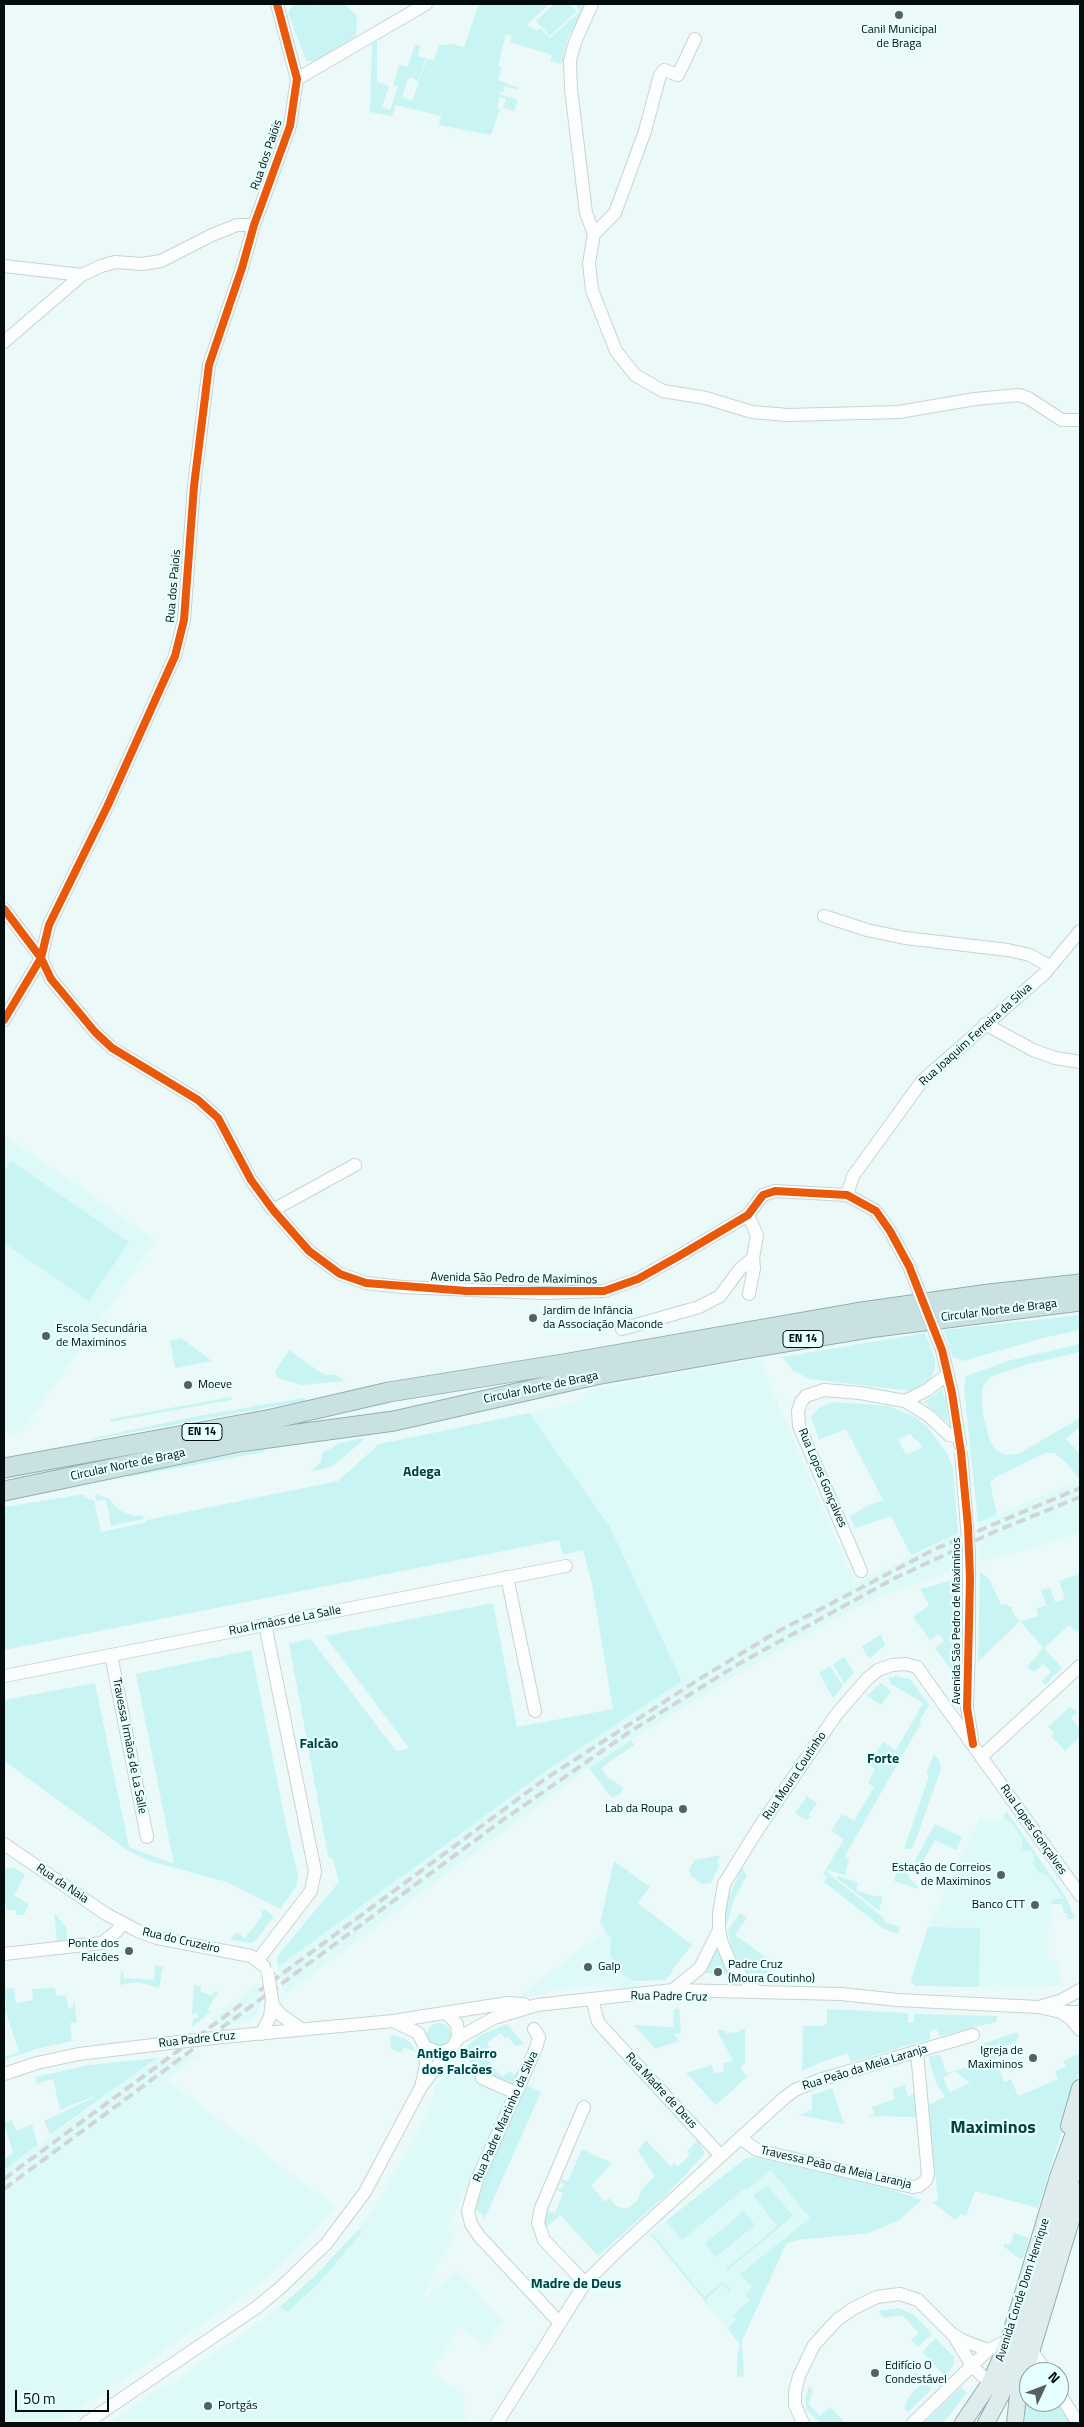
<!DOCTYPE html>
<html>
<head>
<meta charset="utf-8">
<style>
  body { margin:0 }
  #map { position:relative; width:1084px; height:2427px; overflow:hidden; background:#ecf9f9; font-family:"Titillium Web",sans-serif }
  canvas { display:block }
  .frame { position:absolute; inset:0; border:5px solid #040d0d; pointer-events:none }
  .north { position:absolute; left:1019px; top:2362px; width:50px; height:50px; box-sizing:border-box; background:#e6ffff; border:1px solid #8c9e9e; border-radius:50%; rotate:47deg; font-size:14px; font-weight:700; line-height:20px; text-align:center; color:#040d0d }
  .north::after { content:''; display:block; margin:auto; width:18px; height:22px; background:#556060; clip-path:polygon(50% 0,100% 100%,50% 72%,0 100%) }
  .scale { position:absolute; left:15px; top:2390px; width:94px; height:22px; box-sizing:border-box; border:2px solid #040d0d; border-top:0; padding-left:6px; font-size:15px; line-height:18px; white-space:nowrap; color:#040d0d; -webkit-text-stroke:4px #e6ffff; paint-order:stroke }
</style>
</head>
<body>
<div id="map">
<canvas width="1084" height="2427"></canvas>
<div class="frame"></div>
<div class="north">N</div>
<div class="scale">50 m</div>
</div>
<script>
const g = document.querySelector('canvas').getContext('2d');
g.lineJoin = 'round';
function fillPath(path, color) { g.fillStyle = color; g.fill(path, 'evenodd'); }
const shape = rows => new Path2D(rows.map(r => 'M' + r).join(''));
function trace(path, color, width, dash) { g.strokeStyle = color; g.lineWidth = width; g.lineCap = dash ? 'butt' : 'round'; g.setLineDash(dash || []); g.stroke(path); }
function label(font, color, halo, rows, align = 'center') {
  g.font = font + ' "Titillium Web",sans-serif'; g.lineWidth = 4.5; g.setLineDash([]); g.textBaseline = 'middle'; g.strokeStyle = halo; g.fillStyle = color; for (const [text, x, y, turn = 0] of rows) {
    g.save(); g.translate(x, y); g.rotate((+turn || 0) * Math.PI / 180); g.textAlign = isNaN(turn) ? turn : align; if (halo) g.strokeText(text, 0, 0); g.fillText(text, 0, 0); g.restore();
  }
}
fillPath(shape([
  [4,1135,156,1240,22,1432,4,1434],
  [759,1359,855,1583,958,1533,960,1569,901,1589,862,1605,824,1625,735,1676,631,1740,589,1768,284,1995,278,1967,550,1768,682,1681,609,1525,529,1413,579,1402,589,1390],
  [1080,1480,1080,1533,980,1563,978,1523],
  [1007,1812,1067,1899,1052,1899,1051,1923,1049,1923,1048,1960,1059,1961,1061,1986,990,1985,988,1988,979,1987,980,1928,928,1927,980,1818,992,1824,997,1819,999,1821],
  [607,1930,612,1946,611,1956,633,1981,644,1986,609,1988,608,1984,551,1990,548,1994,522,1997,522,1993],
  [258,1982,261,2004,258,2013,248,2023,221,2026,214,2018],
  [200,2054,166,2080,335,2207,304,2242,271,2274,238,2300,59,2423,4,2423,4,2170,157,2058],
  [453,2061,507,2099,447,2230,455,2234,431,2277,423,2300,456,2271,503,2320,486,2345,460,2327,430,2373,465,2394,463,2401,467,2423,108,2423,165,2384,167,2387,280,2307,334,2257,366,2220,380,2199,426,2117,434,2097,433,2090],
  [753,2157,880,2186,922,2200,899,2220,869,2233,797,2240,786,2244,740,2344,650,2234,746,2158]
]), '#ddfaf9');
fillPath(shape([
  [298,4,309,4,314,6,316,4,344,4,357,16,356,36,315,62,306,60,288,13,292,6],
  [479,4,549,4,527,25,537,31,540,28,550,38,580,11,574,4,586,4,568,38,564,53,564,63,561,62,561,64,550,61,552,55,510,42,512,36,506,34,498,66,502,68,498,80,519,88,518,90,505,86,503,93,500,92,499,94,518,100,514,111,503,108,506,99,500,97,497,108,500,109,491,135,439,125,441,116,396,105,392,116,370,112,372,44,377,41,377,82,389,86,382,107,390,110,398,87,393,85,399,65,408,67,415,44,420,46,418,56,426,58,418,82,412,77,408,79,402,97,412,101,427,59,434,60,439,45,453,44,464,47],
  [554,4,570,4,577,11,550,36,536,21],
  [11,1161,129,1242,89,1301,4,1243,4,1171],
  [1080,1315,1080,1330,1043,1338,964,1361,953,1357,944,1330],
  [925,1333,935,1359,935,1369,930,1379,911,1391,810,1379,793,1371,782,1357],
  [181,1338,212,1361,175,1368,170,1341],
  [1080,1344,1080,1352,1029,1364,990,1377,983,1386,982,1394,983,1415,990,1441,995,1449,1005,1455,1018,1454,1080,1418,1080,1427,1066,1439,1080,1454,1080,1480,1066,1462,1054,1453,1045,1453,996,1477,990,1483,997,1514,978,1523,964,1389,966,1376,1011,1360],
  [289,1350,323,1374,335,1375,345,1381,302,1385,277,1378,275,1371],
  [942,1389,946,1402,948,1423,924,1402],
  [230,1397,232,1398,231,1400,109,1422,111,1419],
  [303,1398,306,1399,304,1401,90,1440,93,1438,198,1416],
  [832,1402,889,1406,915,1417,928,1428,947,1453,953,1469,958,1533,911,1555,891,1516,855,1528,850,1516,867,1506,883,1500,846,1429,819,1440,811,1417,819,1408],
  [910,1434,923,1447,906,1455,898,1439],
  [529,1413,609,1525,682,1681,550,1768,278,1967,277,1957,282,1950,339,1882,333,1860,328,1856,289,1643,311,1639,396,1751,409,1748,325,1636,493,1603,517,1727,613,1709,592,1584,583,1550,563,1555,559,1540,4,1650,4,1507,84,1494,85,1498,94,1500,101,1532,147,1522,147,1520,338,1481,379,1444],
  [362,1438,363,1440,341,1460,331,1467,310,1472,321,1462,322,1453,340,1443],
  [263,1449,265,1450,264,1452,128,1477,130,1474],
  [95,1494,107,1498,121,1511,134,1516,143,1515,144,1519,111,1526,106,1500,96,1501],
  [980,1572,989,1579,1001,1605,1008,1604,1008,1606,1012,1607,1012,1612,1020,1621,1038,1616,1036,1609,1046,1605,1041,1590,1050,1587,1055,1602,1065,1599,1059,1581,1080,1574,1080,1629,1077,1632,1069,1625,1044,1648,1062,1668,1045,1685,1042,1681,1051,1672,1043,1664,1034,1672,1027,1667,1043,1648,1020,1621,978,1662],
  [960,1578,958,1644,958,1679,935,1648,944,1641,939,1634,930,1640,913,1617,929,1605,920,1589],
  [881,1634,885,1645,869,1659,862,1647],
  [251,1650,285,1820,298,1876,296,1887,280,1909,227,1882,149,1861,127,1850,4,1761,4,1700,95,1683,129,1847,174,1864,136,1674],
  [844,1657,854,1672,844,1684,833,1664],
  [830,1666,843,1686,833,1698,819,1673],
  [896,1676,910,1679,929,1705,920,1720,921,1723,845,1856,849,1859,845,1875,828,1870,827,1872,884,1918,884,1922,900,1927,898,1934,884,1929,824,1882,827,1877,823,1874,844,1839,831,1831,842,1814,854,1821,874,1787,868,1783,875,1769,868,1764,883,1742,896,1750,923,1703,891,1684,889,1678],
  [881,1683,891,1691,881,1705,867,1696],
  [1071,1707,1077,1712,1071,1718,1080,1728,1080,1737,1065,1751,1051,1736,1054,1733,1048,1727,1068,1708],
  [631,1740,634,1745,601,1768,606,1776,623,1787,620,1794,612,1798,589,1768],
  [934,1754,939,1759,941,1769,914,1845,911,1849,904,1849,929,1776,926,1774],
  [807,1796,817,1803,808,1815,812,1817,806,1820,795,1813],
  [1007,1812,1067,1899,1075,1919,1067,1919,1067,1913,1064,1913,1062,1904,1051,1904,1052,1899,1064,1899,1047,1875,1040,1873,1033,1864,1034,1856,1031,1851,1022,1850,1022,1838,1013,1825,1003,1817],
  [935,1824,962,1837,956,1850,935,1840,916,1873,914,1868,915,1860],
  [721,1855,717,1863,720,1864,711,1883,702,1884,691,1876,689,1869,695,1860],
  [614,1861,650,1887,638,1903,692,1945,672,1970,673,1972,665,1980,633,1981,626,1976,610,1956,611,1938,600,1923],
  [900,1861,905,1864,909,1878,919,1887,918,1889,894,1881],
  [4,1868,15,1868,25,1875,14,1895,29,1904,24,1915,16,1915,16,1910,6,1910,6,1904,4,1904],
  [742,1868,747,1875,734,1899,726,1927,726,1909,729,1896],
  [838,1876,858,1883,856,1890,876,1897,877,1895,883,1897,879,1911,837,1878],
  [265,1909,274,1917,256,1940,252,1943,230,1940,236,1932,245,1938,263,1915,261,1912],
  [54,1913,66,1927,67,1938,86,1937,86,1938,57,1941],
  [740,1913,747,1918,735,1935,774,1963,766,1974,748,1973,743,1969,732,1951,728,1930],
  [928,1927,980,1928,979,1987,915,1986,911,1980],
  [718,1942,732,1973,723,1974,722,1969,714,1969,714,1974,701,1973,712,1959],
  [155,1965,163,1967,159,1988,138,1982,120,1985,121,1972,124,1972,123,1978,154,1980],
  [194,1985,202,1986,200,1991,212,1996,215,1991,218,1992,208,2009,210,2012,192,2027,193,2019,198,2018,198,2013,192,2014],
  [14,1988,16,2003,33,2000,32,1989,55,1988,56,1996,66,1995,68,2008,73,2007,74,1999,77,2022,70,2023,72,2041,36,2049,4,2060,4,2057,19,2052,4,2007,6,2005,5,1989],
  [674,2009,679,2009,681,2033,674,2034,679,2041,655,2049,634,2025,673,2027],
  [827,2009,908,2013,908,2023,914,2022,914,2014,997,2016,996,2022,940,2036,936,2029,930,2031,930,2039,851,2062,848,2053,824,2061,802,2071,803,2026,823,2026,827,2023],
  '427 2035a12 12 0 1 1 24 0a12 12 0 1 1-24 0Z',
  [507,2024,524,2044,515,2046,508,2037,505,2038,500,2033,487,2043,489,2047,482,2053,502,2077,510,2071,514,2075,522,2067,513,2087,503,2079,491,2077,477,2070,461,2052,478,2036],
  [745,2029,745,2063,740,2068,747,2077,716,2105,686,2073,712,2065,714,2073,724,2072,723,2063,733,2061,717,2030,725,2030,725,2033,740,2032,740,2030],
  [1017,2032,1019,2037,1016,2039,1017,2042,1000,2048,1003,2055,995,2058,1004,2082,1011,2079,1018,2096,1058,2079,1055,2071,1066,2067,1063,2061,1080,2053,1080,2067,1076,2086,1038,2208,975,2191,966,2216,960,2214,956,2220,933,2203,938,2199,927,2105,945,2097,936,2083,928,2057,940,2054,946,2073,987,2062,982,2044],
  [954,2071,970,2083,950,2092,943,2078],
  [390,2035,404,2038,411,2043,416,2052,404,2047,401,2053,391,2049],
  [157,2058,126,2080,50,2135,44,2121,95,2097,94,2096,60,2110,53,2079,36,2084,35,2077,89,2065],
  [524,2084,541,2092,485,2218,476,2209,477,2195],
  [905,2085,908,2096,916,2093,918,2117,866,2116,874,2114,872,2107,895,2099,892,2089],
  [832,2088,844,2124,799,2115,812,2110,812,2095],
  [12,2120,16,2131,32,2124,38,2145,4,2170,4,2159,13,2153,4,2123],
  [646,2140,671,2167,674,2163,678,2166,690,2155,687,2151,698,2140,705,2154,667,2194,598,2256,560,2215,544,2229,542,2218,546,2210,555,2213,563,2193,557,2190,558,2188,561,2189,564,2184,560,2182,562,2179,568,2181,582,2149,612,2163,591,2186,605,2202,609,2198,616,2206,626,2209,637,2201,642,2189,655,2176,638,2151],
  [753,2157,880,2186,922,2200,899,2220,869,2233,797,2240,786,2244,742,2341,744,2376,737,2377,737,2356,740,2344,727,2328,737,2319,733,2315,750,2300,745,2294,752,2287,740,2274,810,2218,771,2170,747,2190,745,2188,682,2240,666,2221,746,2158],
  [767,2185,793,2216,727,2271,726,2269,777,2226,753,2196],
  [744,2211,755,2225,716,2257,705,2243],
  [359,2229,362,2232,317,2285,287,2312,280,2307,315,2276],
  [1014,2233,1029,2238,1024,2257,1020,2259,1003,2246,1005,2243,1010,2245],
  [650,2234,654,2235,704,2297,722,2282,731,2289,729,2291,723,2284,706,2299,709,2306],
  [899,2308,914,2315,932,2334,918,2347,911,2340,919,2333,902,2315,885,2318,879,2313,879,2311],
  [936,2338,954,2357,954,2365,945,2376,922,2352],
  [916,2372,932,2389,908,2412,904,2407,911,2394,921,2385,912,2375],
  [809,2386,813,2390,809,2404,820,2416,830,2407,845,2423,820,2423,806,2409,806,2397],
  [961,2387,967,2393,943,2423,924,2423],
  [1029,2387,1029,2402,1058,2402,1072,2423,1025,2423,1025,2398]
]), '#c9f4f4');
const minor = shape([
  [592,4,575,42,570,61,571,89,586,213,594,234,589,263,592,290,616,351,635,375,663,391,706,398,752,412,788,415,899,412,975,399,1019,395,1028,398,1062,420,1080,420],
  [297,79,426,4],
  [594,234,615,213,645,131,660,75,664,70,678,75,695,39],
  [4,266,82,275],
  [4,342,82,275,101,266,115,262,142,264,161,261,212,235,237,225,254,225],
  [4,909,41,958,51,979,95,1032,112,1048,198,1100,218,1118,251,1180,273,1210,309,1251,340,1274,366,1283,403,1287,543,1293,604,1291,638,1279,679,1256,748,1215,763,1195,775,1191,847,1195,876,1211,890,1231,909,1266],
  [824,916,867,930,905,938,1008,950,1030,955,1049,966],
  [4,1020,41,958,49,925,107,807,175,656,184,620,194,486,209,365,242,268,254,225,290,126,297,79,277,4],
  [985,1024,1033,1050,1055,1058,1080,1062],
  [847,1195,853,1176,922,1081,1045,973,1080,931],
  [273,1210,355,1165],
  [748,1215,757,1235,753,1258,754,1268,749,1294],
  [622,1329,699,1307,720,1296,740,1269,753,1258],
  [942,1350,952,1393,960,1444],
  [905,1401,927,1390,948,1374],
  [861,1571,799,1426,798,1411,801,1402,806,1396,824,1390,860,1393,905,1401,929,1416,949,1435,959,1437],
  [507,1577,535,1711],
  [969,1645,967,1708,972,1739],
  [111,1655,147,1837],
  [4,1676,566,1566],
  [981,1757,1080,1666],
  [4,1844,106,1914,138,1931,157,1938,251,1956,264,1966],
  [4,1954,102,1943,117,1931,122,1923],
  [258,1960,311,1891,315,1871,265,1624],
  [673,1990,700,1968,719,1930],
  [756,1990,732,1967,722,1943,719,1930,719,1913,724,1884,758,1829,836,1715,867,1679,878,1670,892,1665,906,1664,917,1667,1080,1895],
  [592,1999,598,2022,605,2030,721,2156],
  [273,2005,281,2015,301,2029],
  [1042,2006,1060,2001,1080,1990],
  [1061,2012,1071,2019,1080,2030],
  [393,2021,418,2033,425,2047,440,2053,452,2048,458,2038,457,2024,447,2014],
  [534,2029,539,2037,536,2048,477,2180,468,2211,471,2224,479,2236,559,2322],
  [261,2034,270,2017,272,2000],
  [223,2037,393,2021,508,2003,524,2004],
  [458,2038,494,2018,537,2005,673,1990,841,1994,898,2000,1038,2007,1061,2012,1080,2012],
  [4,2074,37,2063,79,2054,178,2042],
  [482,2078,516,2093],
  [422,2083,426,2065,425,2047],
  [584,2107,541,2208,538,2223,544,2240,585,2283],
  [740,2138,757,2150,912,2187,919,2186,926,2180,928,2174,917,2052],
  [954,2336,972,2366,990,2383],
  [1031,2349,1046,2372],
  [1059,2393,1078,2423],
  [86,2423,257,2307,279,2289,326,2244,365,2192,421,2087,448,2051],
  [497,2423,585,2283,616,2252,784,2098,795,2090,819,2080,973,2035],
  [803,2423,795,2405,795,2392,799,2376,814,2345,837,2320,854,2308,877,2297,900,2294,918,2300,952,2334,964,2341,988,2350],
  [913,2423,988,2350,1009,2340]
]);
const major = shape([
  [1069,2126,1080,2088],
  [963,2423,990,2383,1009,2340,1058,2177,1080,2117],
  [986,2423,1001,2395,1021,2342,1080,2149],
  [1015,2423,1018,2395,1080,2191]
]);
const highway = shape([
  [4,1468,272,1419,389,1392,563,1364,855,1313,989,1294,1080,1284],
  [4,1491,239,1442,394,1421,596,1375,744,1349,876,1327,1080,1301]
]);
trace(minor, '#c8d3d3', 14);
trace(major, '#92afaf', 18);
trace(highway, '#92afaf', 21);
trace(minor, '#fcfefe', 12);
trace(major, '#deeced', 16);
trace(highway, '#cae1e1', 19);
trace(shape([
  [259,1991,545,1779,701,1678,775,1633,935,1549,1080,1488],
  [4,2179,243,2003],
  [4,2189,500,1822,631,1731,742,1662,893,1579,996,1531,1080,1497]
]), '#d1d5d5', 4, [10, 5]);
const minorBridge = shape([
  [909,1266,942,1350],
  [961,1452,969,1552,969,1645],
  [268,1973,272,2000],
  [178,2042,223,2037]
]);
trace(minorBridge, '#c8d3d3', 14, []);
trace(minorBridge, '#fcfefe', 12);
trace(shape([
  [4,909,41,958,51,979,95,1032,112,1048,198,1100,218,1118,251,1180,273,1210,309,1251,340,1274,366,1283,467,1291,604,1291,638,1279,679,1256,748,1215,763,1195,775,1191,847,1195,876,1211,890,1231,909,1266,942,1350,952,1393,961,1452,968,1526,970,1579,967,1708,973,1744],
  [4,1020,41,958,49,925,107,807,175,656,184,620,194,486,209,365,242,268,254,225,290,126,297,79,277,4]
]), '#e8590c', 8);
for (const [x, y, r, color] of [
  [899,15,5,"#556060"],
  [533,1318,5,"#556060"],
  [46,1336,5,"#556060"],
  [188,1385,5,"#556060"],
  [683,1809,5,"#556060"],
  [1001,1875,5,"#556060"],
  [1035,1905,5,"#556060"],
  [129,1951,5,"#556060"],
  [588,1967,5,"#556060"],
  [718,1972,5,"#556060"],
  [1033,2058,5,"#556060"],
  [875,2373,5,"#556060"],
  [208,2406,5,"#556060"]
]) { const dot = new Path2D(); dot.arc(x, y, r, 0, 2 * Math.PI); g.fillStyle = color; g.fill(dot); trace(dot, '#e6ffff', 2); }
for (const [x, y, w] of [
  [803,1339,40],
  [202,1432,40]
]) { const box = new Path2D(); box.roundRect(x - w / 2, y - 8.5, w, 17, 4); g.fillStyle = '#e6ffff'; g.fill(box); trace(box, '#040d0d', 1); }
label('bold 11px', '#040d0d', null, [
  ["EN 14",803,1339],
  ["EN 14",202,1432]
]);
label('12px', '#040d0d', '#e6ffff', [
  ["Canil Municipal",899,30,"center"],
  ["de Braga",899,44,"center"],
  ["Jardim de Infância",543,1311],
  ["da Associação Maconde",543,1325],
  ["Escola Secundária",56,1329],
  ["de Maximinos",56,1343],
  ["Moeve",198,1385],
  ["Lab da Roupa",673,1809,"right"],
  ["Estação de Correios",991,1868,"right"],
  ["de Maximinos",991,1882,"right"],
  ["Banco CTT",1025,1905,"right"],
  ["Ponte dos",119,1944,"right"],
  ["Falcões",119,1958,"right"],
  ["Padre Cruz",728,1965],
  ["(Moura Coutinho)",728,1979],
  ["Galp",598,1967],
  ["Igreja de",1023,2051,"right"],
  ["Maximinos",1023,2065,"right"],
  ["Edifício O",885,2366],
  ["Condestável",885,2380],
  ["Portgás",218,2406]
], 'left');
label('12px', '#040d0d', '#e6ffff', [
  ["Rua dos Paióis",267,155,-71],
  ["Rua dos Paiois",174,586,-85],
  ["Rua Joaquim Ferreira da Silva",976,1035,-42],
  ["Avenida São Pedro de Maximinos",514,1279,1],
  ["Circular Norte de Braga",999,1311,-7],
  ["Circular Norte de Braga",541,1388,-12],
  ["Circular Norte de Braga",128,1465,-12],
  ["Rua Lopes Gonçalves",822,1478,67],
  ["Rua Irmãos de La Salle",285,1621,-11],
  ["Avenida São Pedro de Maximinos",957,1621,-90],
  ["Travessa Irmãos de La Salle",129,1746,79],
  ["Rua Moura Coutinho",795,1776,-56],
  ["Rua Lopes Gonçalves",1033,1830,55],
  ["Rua da Naia",62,1884,34],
  ["Rua do Cruzeiro",181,1941,13],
  ["Rua Padre Cruz",669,1997,1],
  ["Rua Padre Cruz",197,2040,-6],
  ["Rua Peão da Meia Laranja",865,2068,-17],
  ["Rua Madre de Deus",661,2091,47],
  ["Rua Padre Martinho da Silva",506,2117,-66],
  ["Travessa Peão da Meia Laranja",836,2168,13],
  ["Avenida Conde Dom Henrique",1023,2290,-72]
]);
label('bold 14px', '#004445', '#e6ffff', [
  ["Adega",422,1473],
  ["Falcão",319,1745],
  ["Forte",883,1760],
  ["Antigo Bairro",457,2055],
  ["dos Falcões",457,2071],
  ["Madre de Deus",576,2285]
]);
label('bold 18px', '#004445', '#e6ffff', [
  ["Maximinos",993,2129]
]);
</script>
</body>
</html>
